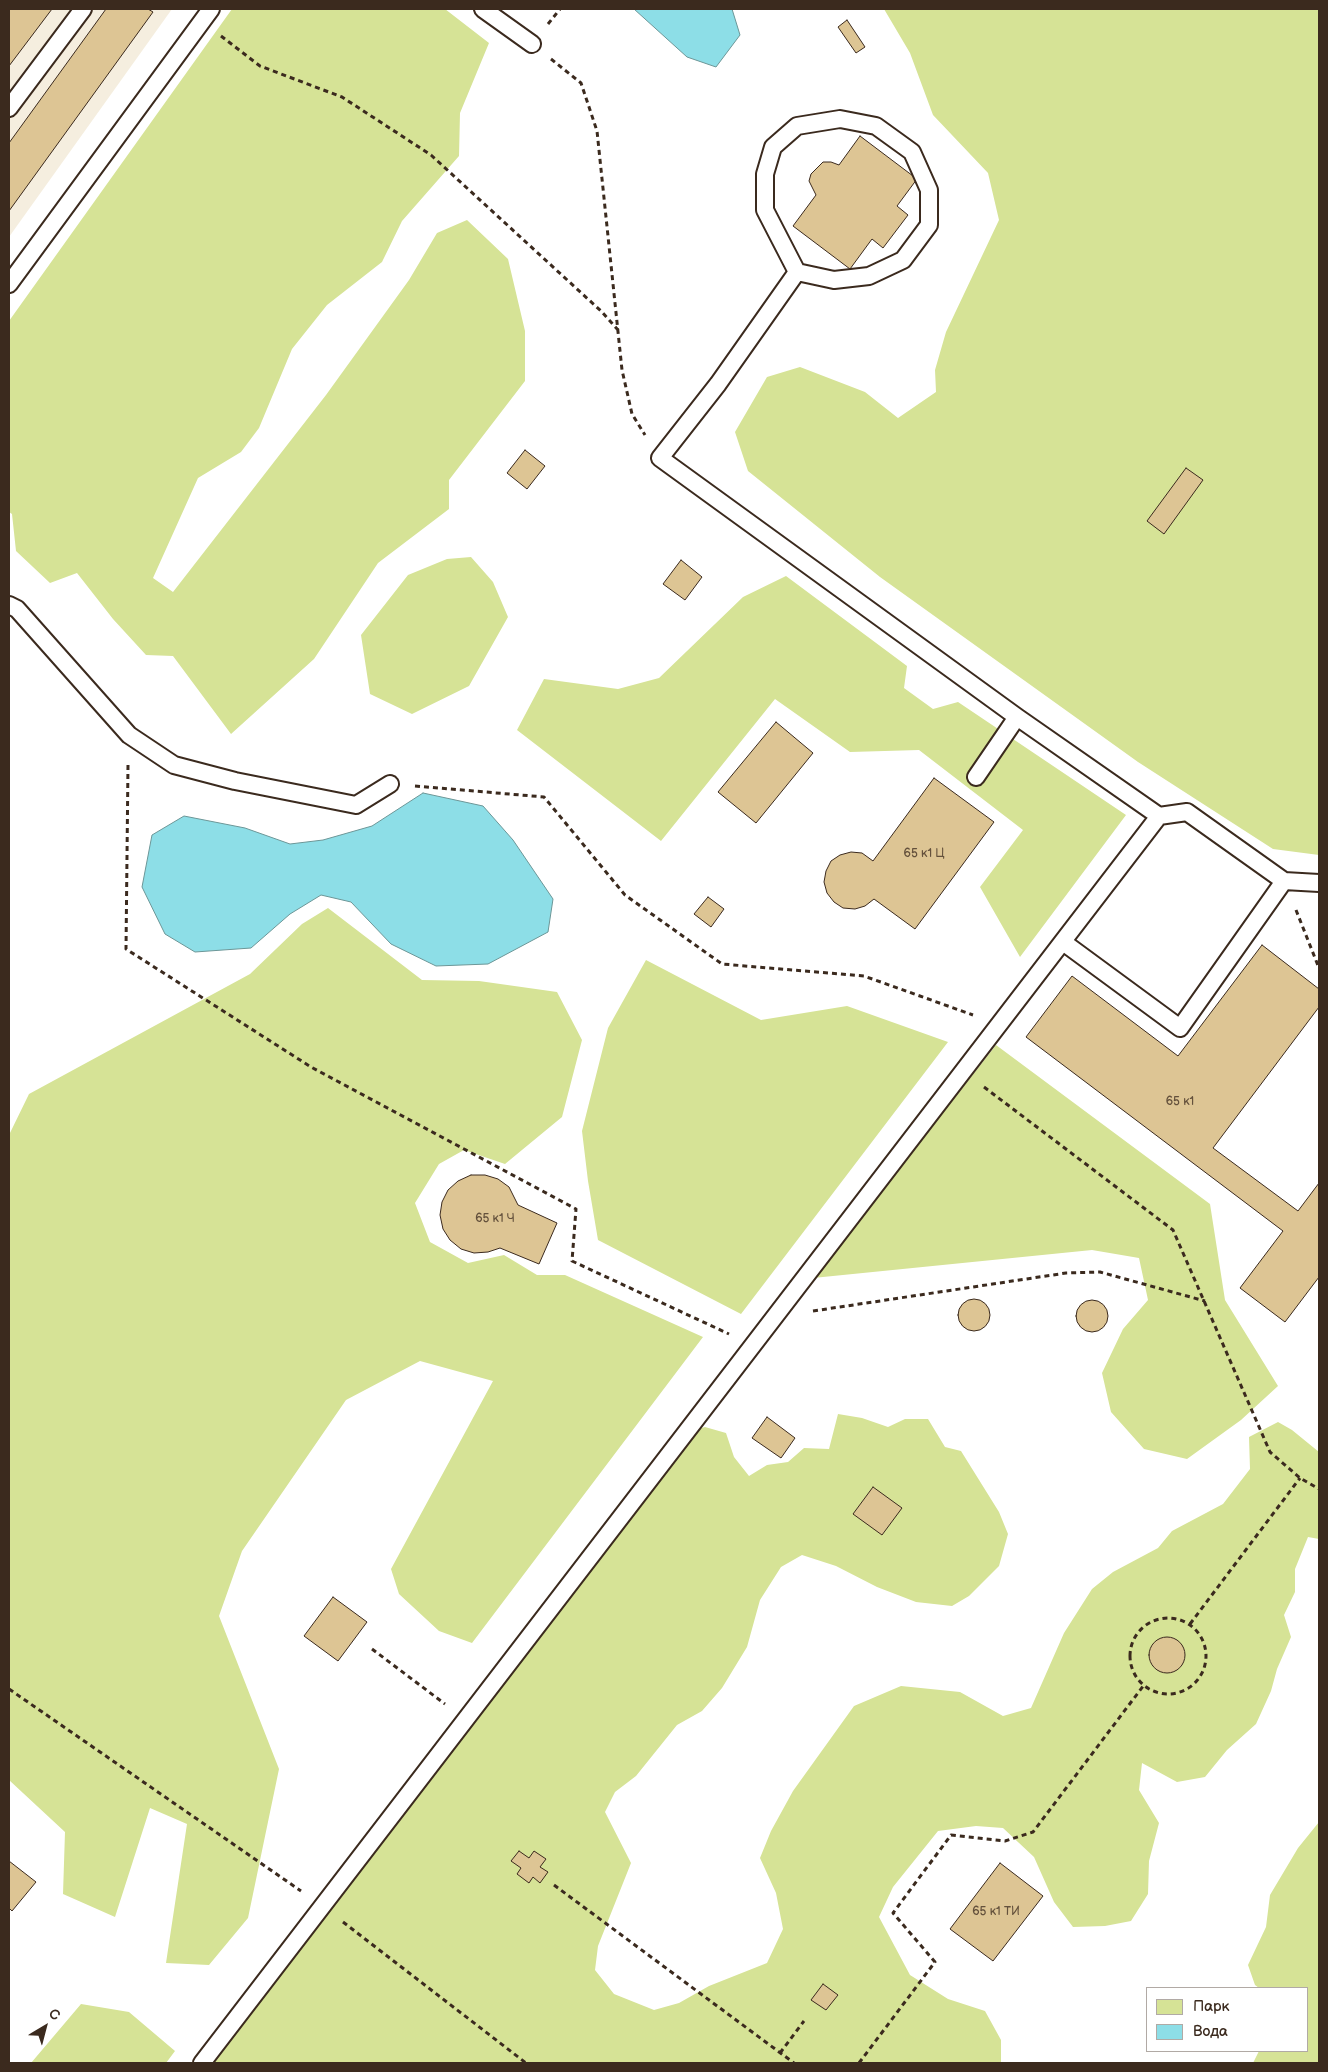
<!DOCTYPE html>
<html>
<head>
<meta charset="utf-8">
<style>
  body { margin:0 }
  #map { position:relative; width:1328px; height:2072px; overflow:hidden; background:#fff; font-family:"Balsamiq Sans",sans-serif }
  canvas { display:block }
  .frame { position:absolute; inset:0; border:10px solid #3b2a1e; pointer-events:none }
  .legend { position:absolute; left:1146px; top:1987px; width:162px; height:65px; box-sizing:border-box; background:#fff; border:1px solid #b1aaa5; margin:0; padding:6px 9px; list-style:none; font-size:15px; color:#3b2a1e }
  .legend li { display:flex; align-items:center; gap:10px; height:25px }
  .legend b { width:25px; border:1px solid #b1aaa5 }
  .north { position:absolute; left:20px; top:2002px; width:50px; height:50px; -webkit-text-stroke:4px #fff; paint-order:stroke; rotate:37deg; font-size:14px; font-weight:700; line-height:20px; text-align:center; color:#3b2a1e }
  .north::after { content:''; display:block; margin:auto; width:18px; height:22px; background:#3b2a1e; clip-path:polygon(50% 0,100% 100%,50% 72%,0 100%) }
</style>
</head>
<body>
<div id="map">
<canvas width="1328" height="2072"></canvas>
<div class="frame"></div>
<ul class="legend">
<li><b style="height:14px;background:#d6e396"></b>Парк</li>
<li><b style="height:14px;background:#8ddee7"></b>Вода</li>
</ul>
<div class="north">С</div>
</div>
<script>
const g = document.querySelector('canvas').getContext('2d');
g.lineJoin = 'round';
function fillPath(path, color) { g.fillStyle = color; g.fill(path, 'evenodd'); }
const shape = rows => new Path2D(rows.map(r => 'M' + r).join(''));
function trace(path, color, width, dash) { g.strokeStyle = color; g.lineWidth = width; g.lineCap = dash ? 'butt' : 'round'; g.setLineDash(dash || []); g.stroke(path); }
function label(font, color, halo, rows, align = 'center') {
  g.font = font + ' "Balsamiq Sans",sans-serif'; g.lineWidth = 4; g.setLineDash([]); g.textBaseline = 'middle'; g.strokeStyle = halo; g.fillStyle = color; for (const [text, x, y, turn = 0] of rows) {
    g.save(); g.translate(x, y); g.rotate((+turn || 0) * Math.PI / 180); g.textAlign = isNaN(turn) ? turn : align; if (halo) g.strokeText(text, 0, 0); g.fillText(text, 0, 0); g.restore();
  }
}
fillPath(shape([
  [9,9,172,9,9,237]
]), '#f5eedf');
fillPath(shape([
  [232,9,445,9,489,43,460,113,459,156,402,221,382,262,327,305,292,349,259,428,241,452,198,478,153,578,173,592,326,395,409,280,437,233,467,220,508,259,525,331,525,381,449,480,449,509,378,563,314,659,231,734,173,656,146,655,113,619,77,573,50,583,16,551,12,514,9,512,9,321],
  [884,9,1319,9,1319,855,1273,849,1138,762,880,577,748,471,735,432,767,377,800,367,865,392,898,418,936,392,935,370,946,332,999,220,988,173,933,115,910,53],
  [471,557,493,582,508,617,469,686,412,714,370,694,361,635,408,575,447,559],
  [786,576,907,666,904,688,933,709,958,702,1126,815,1020,957,980,887,1023,830,919,750,850,752,775,699,661,841,517,730,544,679,618,689,659,678,743,597],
  [328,908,422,980,479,981,557,992,582,1040,562,1117,505,1164,464,1150,439,1164,415,1203,430,1242,468,1263,504,1255,537,1275,565,1275,703,1337,472,1643,439,1631,399,1594,391,1569,493,1381,420,1361,346,1400,242,1551,219,1616,279,1769,248,1918,209,1965,166,1963,187,1824,150,1808,115,1917,63,1894,65,1832,9,1780,9,1135,29,1094,250,974,302,924],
  [646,960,761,1020,847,1006,948,1042,741,1314,598,1240,588,1181,582,1131,608,1028],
  [996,1045,1210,1204,1225,1300,1278,1386,1241,1420,1187,1459,1144,1449,1111,1412,1102,1373,1123,1329,1148,1300,1139,1258,1092,1250,813,1278],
  [838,1414,862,1418,888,1427,905,1419,928,1419,945,1447,961,1451,999,1512,1008,1534,999,1566,969,1596,952,1606,916,1602,877,1587,836,1566,802,1555,781,1567,760,1600,747,1647,722,1688,702,1711,677,1725,636,1776,615,1792,605,1812,631,1863,598,1946,595,1970,614,1994,654,2010,679,2003,709,1986,767,1963,783,1929,776,1893,760,1858,771,1831,793,1791,854,1706,901,1686,960,1692,1003,1716,1031,1708,1064,1633,1092,1589,1113,1572,1158,1548,1172,1531,1223,1504,1250,1469,1249,1437,1278,1422,1292,1430,1319,1452,1319,1539,1308,1537,1295,1569,1295,1592,1284,1615,1291,1637,1277,1669,1271,1691,1256,1724,1227,1750,1205,1777,1177,1782,1142,1763,1139,1790,1159,1823,1149,1861,1148,1894,1131,1921,1105,1926,1073,1927,1054,1902,1034,1857,1003,1828,976,1826,938,1831,893,1887,879,1917,910,1975,948,1999,985,2011,1001,2040,1001,2063,713,2063,710,2062,704,2063,204,2063,671,1438,705,1427,726,1433,734,1457,749,1476,767,1465,788,1462,804,1448,829,1449],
  [1319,1822,1319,2063,1253,2063,1259,2051,1307,2051,1307,1988,1259,1988,1255,1985,1248,1965,1266,1927,1270,1895,1298,1848],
  [81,2004,129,2012,175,2051,166,2063,31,2063]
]), '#d6e396');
const water = shape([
  [634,9,732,9,740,35,716,67,687,57,634,9],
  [423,793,483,806,513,840,553,899,548,932,488,964,436,966,391,944,351,902,321,895,290,914,251,948,195,952,165,934,142,887,152,835,184,816,245,828,290,844,323,840,372,826,423,793]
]);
fillPath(water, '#8ddee7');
trace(water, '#6c9697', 1);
const building = shape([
  [9,9,52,9,9,66,9,9],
  [106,9,148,9,153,12,9,211,9,143,106,9],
  [847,20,865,47,856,53,838,27,847,20],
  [860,136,917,179,897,206,908,215,883,248,872,239,850,269,793,226,816,195,809,181,811,174,823,162,831,162,839,165,860,136],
  [525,450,545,466,527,489,507,473,525,450],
  [1186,468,1203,480,1164,534,1147,521,1186,468],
  [681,560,702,577,685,600,663,584,681,560],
  [776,722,813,753,756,823,718,792,776,722],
  [934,778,994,822,915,929,874,899,865,906,855,909,843,908,834,902,827,893,824,882,826,871,831,861,840,855,851,852,862,853,873,861,934,778],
  [708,897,724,909,711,927,694,914,708,897],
  [1262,945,1319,989,1319,1007,1213,1148,1298,1211,1319,1183,1319,1277,1285,1322,1240,1288,1283,1231,1026,1037,1072,976,1178,1056,1262,945],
  [471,1175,485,1175,498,1179,509,1187,518,1205,557,1223,539,1264,500,1248,488,1252,474,1253,461,1249,450,1240,443,1229,440,1215,442,1202,448,1190,458,1181,471,1175],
  '958 1315a16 16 0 1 1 32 0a16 16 0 1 1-32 0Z',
  '1076 1316a16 16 0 1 1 32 0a16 16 0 1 1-32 0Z',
  [767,1417,795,1438,781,1458,752,1438,767,1417],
  [873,1487,902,1508,882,1535,853,1514,873,1487],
  [333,1597,367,1622,338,1661,304,1636,333,1597],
  '1149 1655a18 18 0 1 1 36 0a18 18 0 1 1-36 0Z',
  [519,1851,529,1858,534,1851,546,1859,540,1867,548,1872,540,1883,533,1877,529,1883,517,1874,521,1868,511,1861,519,1851],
  [9,1861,36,1882,12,1911,9,1908,9,1861],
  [1000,1863,1043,1896,993,1961,950,1929,1000,1863],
  [823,1984,838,1995,826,2010,811,2000,823,1984]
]);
fillPath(building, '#ddc594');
trace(building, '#3b2a1e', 1);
const service = shape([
  [483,9,532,44],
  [9,108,83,9],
  [797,272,765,210,765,174,773,147,797,126,840,119,876,126,912,152,929,190,929,225,903,260,869,276,834,280,797,272,718,384,660,458,1017,717,1159,816],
  [9,284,211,9],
  [9,605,17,609,129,735,174,765,235,781,356,805,390,784],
  [976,777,1017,717],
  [1063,942,1180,1028,1284,881],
  [202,2063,1159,816,1187,812,1284,881,1319,883]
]);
trace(service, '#3b2a1e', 20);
trace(shape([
  [548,24,560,9],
  [221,36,260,66,342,97,431,155,601,311,618,330],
  [551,59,581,83,597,131,622,370,632,414,645,435],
  [128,765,126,949,311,1067,576,1209,572,1261,729,1334],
  [415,786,544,797,625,895,722,964,864,976,973,1015],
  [1296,910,1319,968],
  [984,1087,1173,1230,1270,1452,1300,1478,1319,1489],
  [813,1311,1066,1273,1100,1272,1205,1301],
  '1130 1656a38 38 0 1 1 76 0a38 38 0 1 1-76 0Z',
  [1190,1624,1300,1478],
  [372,1649,445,1704],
  [9,1689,301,1891],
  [554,1885,794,2063],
  [343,1922,526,2063],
  [780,2053,804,2021],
  [859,2063,935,1962,893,1913,951,1835,1005,1841,1033,1832,1144,1685]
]), '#3b2a1e', 3, [5, 4]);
trace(service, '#fff', 16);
label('12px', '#64513c', null, [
  ["65 к1 Ц",924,854],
  ["65 к1",1180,1102],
  ["65 к1 Ч",495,1219],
  ["65 к1 ТИ",996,1912]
]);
</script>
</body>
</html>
